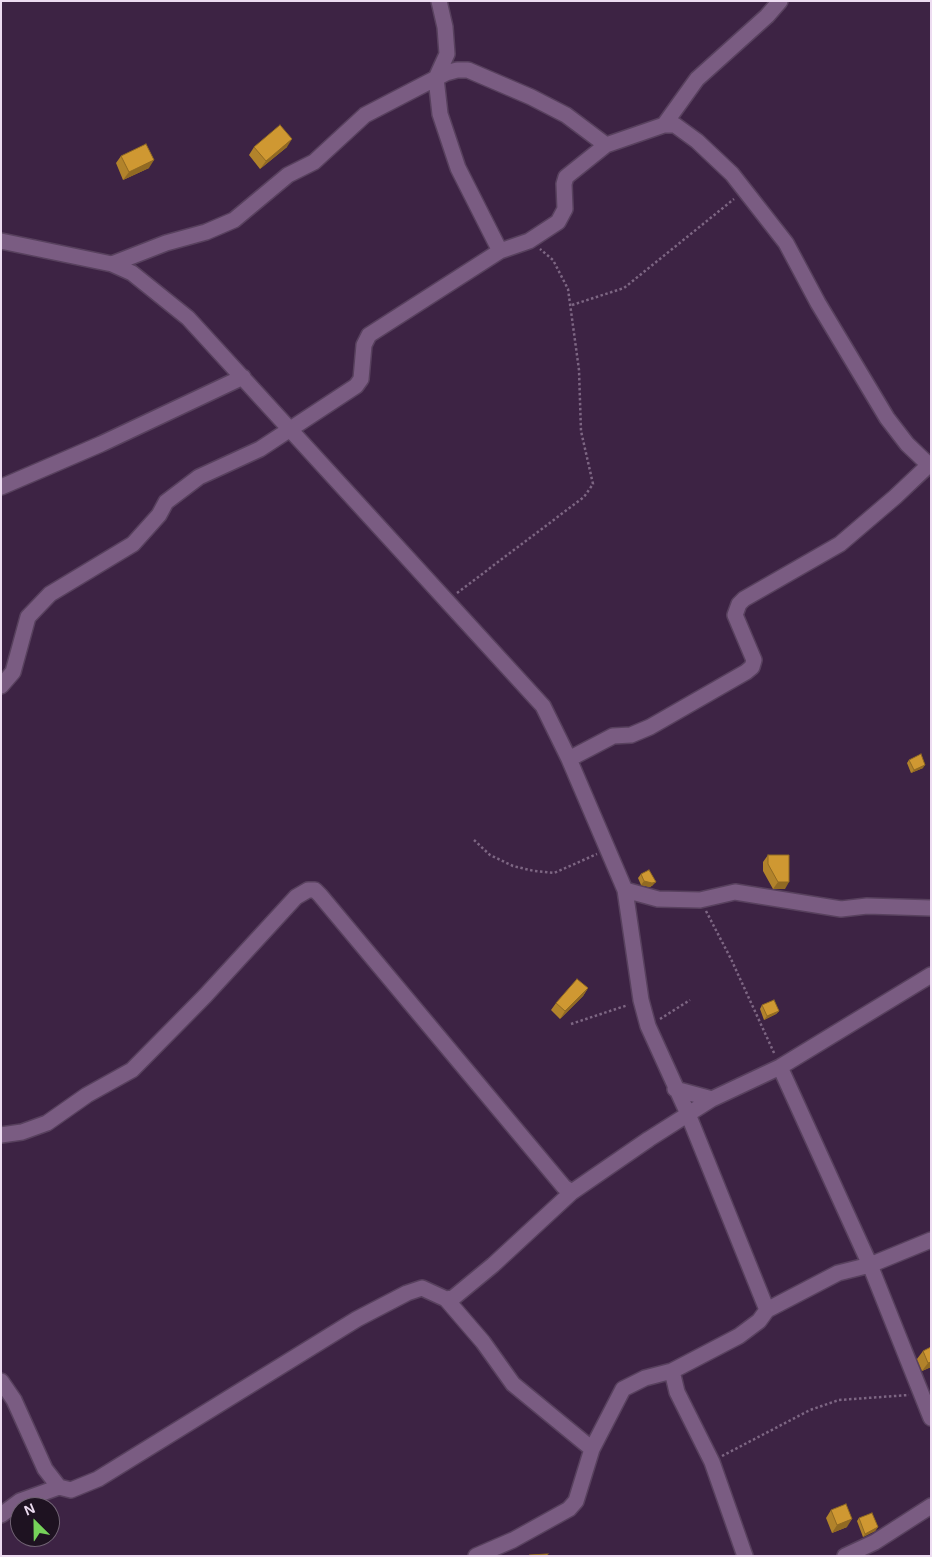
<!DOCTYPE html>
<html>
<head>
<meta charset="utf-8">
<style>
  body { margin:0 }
  #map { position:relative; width:932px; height:1557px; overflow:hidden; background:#3d2344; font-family:Helvetica,sans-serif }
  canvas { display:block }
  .frame { position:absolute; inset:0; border:2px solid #eddcf1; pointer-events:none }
  .north { position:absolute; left:10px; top:1497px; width:50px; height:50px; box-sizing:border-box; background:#1e1221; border:1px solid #716374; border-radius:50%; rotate:337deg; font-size:14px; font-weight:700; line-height:20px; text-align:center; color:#eddcf1 }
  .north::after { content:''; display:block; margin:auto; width:18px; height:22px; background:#76d25a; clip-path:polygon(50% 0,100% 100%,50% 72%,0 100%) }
</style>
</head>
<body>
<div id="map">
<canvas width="932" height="1557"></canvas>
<div class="frame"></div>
<div class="north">N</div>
</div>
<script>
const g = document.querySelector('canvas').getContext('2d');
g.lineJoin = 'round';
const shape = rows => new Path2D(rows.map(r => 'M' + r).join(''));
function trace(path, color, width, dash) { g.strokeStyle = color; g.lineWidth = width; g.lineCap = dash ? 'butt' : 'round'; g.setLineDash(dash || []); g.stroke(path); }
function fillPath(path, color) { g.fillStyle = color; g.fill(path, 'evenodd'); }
const minor = shape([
  [664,125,697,79,767,16,780,1],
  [1,241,112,264,132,273,188,318,543,706,569,759,625,890,641,1000,648,1026,688,1114,767,1310,759,1321,739,1336,672,1371,677,1392,712,1462,745,1556],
  [500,251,529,241,558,222,565,209,564,184,566,177,606,145],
  [112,264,166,243,206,232,234,220,288,175,314,162,365,115,446,73,457,70,468,70,531,97,566,115,606,145,664,125,675,125,697,141,732,174,786,243,818,303,887,418,907,444,928,464],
  [1,487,101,444,243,377],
  [1,686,13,672,28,617,50,594,133,544,159,515,166,502,199,477,260,449,356,386,361,379,364,345,369,335,500,251,458,168,440,114,436,78,447,54,445,27,439,1],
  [569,759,613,736,631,735,650,727,746,672,752,667,754,660,735,615,739,604,744,599,840,544,895,497,931,463],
  [625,890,658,899,700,900,735,892,841,909,867,906,931,908],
  [780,1067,870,1265,931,1418],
  [675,1089,712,1099],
  [1,1135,22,1132,47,1123,87,1095,132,1070,205,996,296,897,308,890,315,890,320,895,564,1187,572,1192,649,1139,712,1099,780,1067,931,975],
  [446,1299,483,1342,513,1384,592,1449],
  [767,1310,838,1273,870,1265,931,1240],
  [1,1381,14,1400,45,1469,59,1487,71,1490,98,1479,357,1319,407,1293,422,1288,446,1299,453,1298,493,1265,572,1192],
  [1,1515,20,1501,59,1487],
  [476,1556,513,1540,569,1509,576,1501,592,1449,623,1389,645,1378,672,1371],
  [845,1556,875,1542,931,1506]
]);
trace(minor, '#58415e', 18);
trace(shape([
  [572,305,624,288,734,199],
  [457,593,584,497,593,484,581,431,579,370,568,289,553,260,540,249],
  [474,840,490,855,513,866,534,871,554,873,597,854],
  [706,911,731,959,775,1055],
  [660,1019,690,1000],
  [571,1024,628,1005],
  [722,1456,810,1410,839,1400,909,1395]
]), '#7d6683', 2.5, [2.5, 2.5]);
trace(minor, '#7a5c82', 15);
fillPath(shape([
  [254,147,287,147,260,169,249,155],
  [121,156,149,168,123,180,116,163],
  [909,760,923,768,911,773,907,763],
  [768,855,785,889,773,889,763,871,763,862],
  [641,874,653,885,650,887,641,885,638,878],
  [588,988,583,996,560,1019,551,1010,556,1003],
  [762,1005,779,1011,776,1014,764,1020,760,1009],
  [923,1351,931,1367,922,1371,917,1359],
  [831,1510,847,1527,832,1533,826,1518],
  [859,1518,878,1527,875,1531,863,1537,857,1521]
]), '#b2832b');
fillPath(shape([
  [292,139,287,147,260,169,266,161],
  [154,160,149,168,123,180,129,172],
  [925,765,923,768,911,773,914,770],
  [644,881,656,882,653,885,650,887,641,885],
  [778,882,789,882,785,889,773,889],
  [588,988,583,996,560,1019,565,1011],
  [779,1011,776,1014,764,1020,767,1016],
  [931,1362,931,1367,922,1371,928,1363],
  [852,1519,847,1527,832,1533,837,1525],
  [878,1527,875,1531,863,1537,865,1534]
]), '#916a23');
const building = shape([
  [280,125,292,139,266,161,254,147,280,125],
  [146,144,154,160,129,172,121,156,146,144],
  [921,754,925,765,914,770,909,760,921,754],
  [768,855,789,855,789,882,778,882,768,864,768,855],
  [649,870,656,882,652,883,644,881,641,874,649,870],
  [577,979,588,988,565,1011,556,1003,577,979],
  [774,1000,779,1011,767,1016,762,1005,774,1000],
  [931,1347,931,1362,928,1363,923,1351,931,1347],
  [846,1504,852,1519,837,1525,831,1510,846,1504],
  [872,1513,878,1527,865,1534,859,1518,872,1513],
  [548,1554,546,1556,529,1556,529,1555,548,1554]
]);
fillPath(building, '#cf9832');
trace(building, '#916a23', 1);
</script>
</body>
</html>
